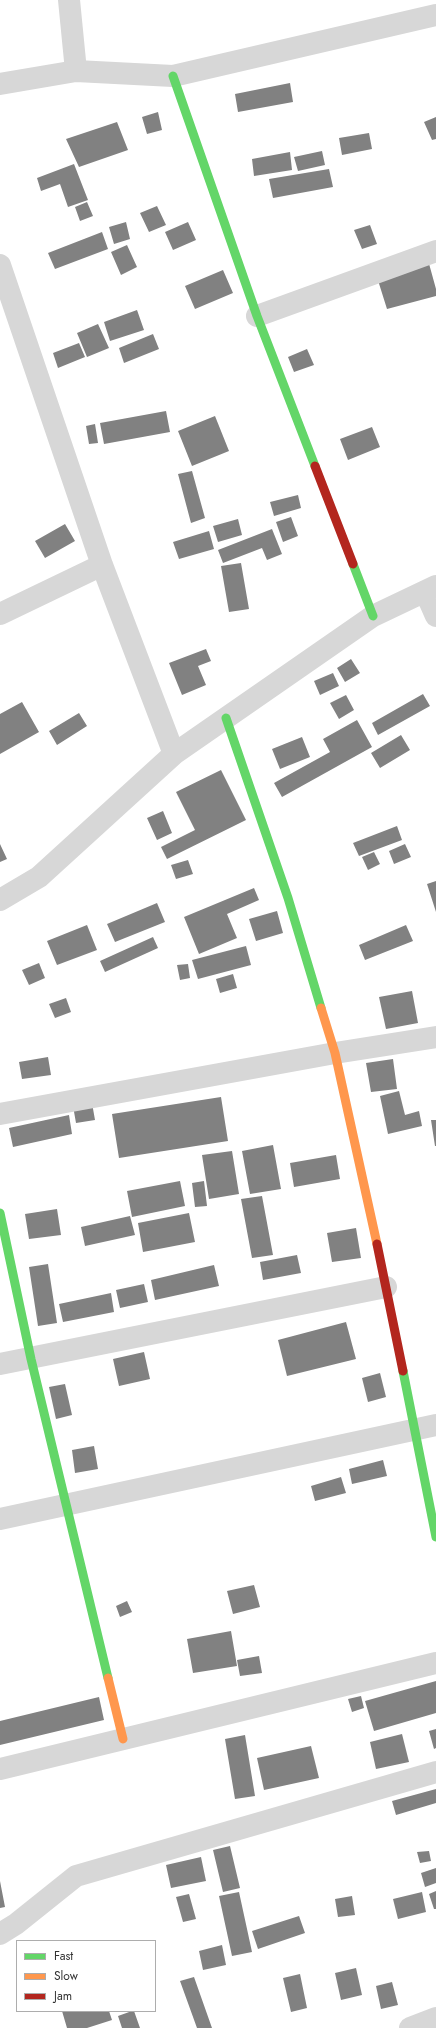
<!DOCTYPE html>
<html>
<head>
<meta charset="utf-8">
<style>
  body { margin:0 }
  #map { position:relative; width:436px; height:2028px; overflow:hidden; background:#fff; font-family:Jost,sans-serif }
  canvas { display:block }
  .legend { position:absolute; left:16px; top:1940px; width:140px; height:72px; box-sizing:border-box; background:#fff; border:1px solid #adadad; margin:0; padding:5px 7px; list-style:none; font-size:12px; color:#333 }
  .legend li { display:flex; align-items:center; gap:8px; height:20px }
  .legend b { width:20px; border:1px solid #adadad }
</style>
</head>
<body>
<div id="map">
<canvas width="436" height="2028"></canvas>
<ul class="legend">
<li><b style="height:5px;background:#63d668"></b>Fast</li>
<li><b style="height:5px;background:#ff974d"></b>Slow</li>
<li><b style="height:5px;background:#b3261e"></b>Jam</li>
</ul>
</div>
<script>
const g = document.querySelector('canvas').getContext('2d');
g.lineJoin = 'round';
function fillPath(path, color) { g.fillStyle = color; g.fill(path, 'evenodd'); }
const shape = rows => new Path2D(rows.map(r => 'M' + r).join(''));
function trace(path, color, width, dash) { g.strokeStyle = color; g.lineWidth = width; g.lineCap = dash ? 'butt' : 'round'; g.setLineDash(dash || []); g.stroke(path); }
fillPath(shape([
  [290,83,293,102,238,112,235,94],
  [158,112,162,130,147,134,142,117],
  [436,117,436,139,432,140,424,122],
  [117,122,128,150,79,167,66,139],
  [369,133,372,149,342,155,339,138],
  [322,151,325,165,298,171,294,157],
  [290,152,292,170,254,176,252,159],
  [74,164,88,200,68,207,60,184,41,191,37,178],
  [329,169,333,187,273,198,269,179],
  [87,202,93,216,80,221,75,207],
  [157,206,166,225,149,232,140,213],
  [126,222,130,239,114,244,109,227],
  [188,222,196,240,173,250,165,232],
  [370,225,377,244,362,249,354,230],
  [102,232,108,249,55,269,48,253],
  [127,245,137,267,121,275,111,252],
  [428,260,436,289,436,296,387,309,376,274],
  [223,270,233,293,195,309,185,286],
  [137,310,144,330,110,341,104,322],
  [98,324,109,348,87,357,77,333],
  [153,334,159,349,124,363,119,348],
  [79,343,85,357,58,368,53,353],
  [307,349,314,365,294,372,288,357],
  [166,411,170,432,104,444,100,423],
  [215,416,229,451,192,466,178,431],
  [95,424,98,443,89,444,86,426],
  [372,427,380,447,348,460,340,439],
  [192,471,205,518,191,523,178,474],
  [298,495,301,508,274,516,270,502],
  [291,517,298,536,283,542,276,522],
  [238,519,242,535,218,542,213,526],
  [65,524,75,541,45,558,35,541],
  [272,529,282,554,267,560,262,548,223,563,218,550],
  [209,531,214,549,179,559,173,542],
  [241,563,249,609,229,612,221,566],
  [206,649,211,661,198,666,206,685,182,695,169,663],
  [351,659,360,673,345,682,337,668],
  [333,673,339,686,320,695,314,681],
  [423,694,430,706,378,735,372,723],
  [346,695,354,710,339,719,330,703],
  [22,702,39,732,0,754,0,714],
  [79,713,87,726,57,745,49,731],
  [357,720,372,747,282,797,274,783,330,752,323,739],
  [401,735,410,750,380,768,371,753],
  [302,737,310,757,280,769,272,749],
  [221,770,246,820,167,859,161,847,195,830,176,792],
  [163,811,172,833,157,840,147,818],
  [397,826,402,840,359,856,353,843],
  [0,844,7,859,0,862],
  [405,844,411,857,394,864,389,851],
  [374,852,380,864,368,870,362,857],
  [188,860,193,874,176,879,171,865],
  [436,881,436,912,427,884],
  [254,888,259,900,227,914,237,938,199,954,184,917],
  [157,903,165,922,115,942,107,924],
  [277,911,283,933,256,941,249,919],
  [87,925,97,950,57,965,47,941],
  [406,925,413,941,365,960,359,945],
  [153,937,158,948,105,972,100,961],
  [246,946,251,965,198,979,192,960],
  [39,963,45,978,29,985,22,970],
  [188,964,190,978,180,980,177,965],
  [233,974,237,988,220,993,216,979],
  [412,991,418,1023,386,1029,379,997],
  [66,998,71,1012,55,1018,49,1004],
  [48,1057,51,1075,22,1079,19,1062],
  [393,1059,397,1089,371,1092,366,1063],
  [399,1091,405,1115,419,1111,422,1126,388,1134,380,1096],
  [221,1097,228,1141,119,1158,112,1114],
  [92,1103,95,1120,76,1123,73,1106],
  [69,1115,72,1134,13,1147,9,1128],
  [431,1120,436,1120,436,1146,435,1146],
  [273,1145,281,1189,250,1194,242,1151],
  [232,1151,239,1194,209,1199,202,1155],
  [336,1155,340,1179,294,1187,290,1163],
  [180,1181,185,1206,132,1217,127,1191],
  [204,1181,207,1206,195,1207,192,1183],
  [262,1196,273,1255,252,1258,241,1199],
  [57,1209,61,1235,29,1239,25,1214],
  [189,1213,195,1242,143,1252,138,1223],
  [130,1216,135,1235,85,1246,81,1227],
  [356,1228,361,1258,332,1262,327,1233],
  [297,1255,301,1273,263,1280,260,1262],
  [48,1264,57,1323,38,1326,29,1267],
  [214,1265,219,1286,155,1300,151,1280],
  [144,1284,148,1302,120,1308,116,1290],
  [111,1293,114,1312,63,1322,59,1304],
  [346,1322,356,1359,287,1376,278,1340],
  [144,1352,150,1379,119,1386,113,1359],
  [380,1373,386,1397,368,1402,362,1378],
  [65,1384,72,1415,56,1419,49,1387],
  [94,1446,98,1469,75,1473,72,1450],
  [383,1460,387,1476,352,1484,349,1469],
  [341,1477,346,1493,315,1501,311,1486],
  [254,1585,260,1607,233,1614,227,1591],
  [127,1601,132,1612,120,1617,116,1606],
  [231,1631,237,1666,193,1673,187,1639],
  [259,1656,262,1673,240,1676,237,1660],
  [436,1681,436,1713,374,1731,365,1701],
  [361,1696,364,1708,352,1712,348,1699],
  [99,1697,104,1720,0,1745,0,1721],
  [436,1729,436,1748,434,1749,429,1731],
  [402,1734,409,1762,376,1769,370,1742],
  [245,1735,255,1796,235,1799,225,1739],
  [311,1746,319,1778,264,1790,257,1758],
  [436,1789,436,1803,396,1815,392,1801],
  [230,1846,240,1888,223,1892,213,1850],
  [429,1851,431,1861,420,1863,417,1852],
  [201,1857,206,1881,171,1888,166,1865],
  [436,1868,436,1883,425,1887,421,1873],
  [0,1881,5,1907,0,1908],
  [436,1891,436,1909,434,1909,429,1894],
  [239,1892,252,1952,232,1956,219,1896],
  [422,1892,426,1912,398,1919,393,1899],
  [189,1894,196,1919,183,1922,176,1897],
  [352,1896,355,1915,338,1917,335,1899],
  [299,1916,305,1933,258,1949,252,1931],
  [222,1945,226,1965,203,1970,199,1951],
  [356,1968,362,1995,341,2000,335,1973],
  [300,1974,307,2008,291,2012,283,1978],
  [194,1977,212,2028,197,2028,180,1981],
  [392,1982,398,2005,381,2009,376,1986],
  [62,2011,109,2011,112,2020,87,2028,67,2028],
  [132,2011,134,2011,140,2028,122,2028,118,2016]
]), '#818181');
trace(shape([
  [69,0,76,71],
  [0,84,76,71,173,76,436,15],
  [0,265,102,565,174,754],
  [257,316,436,251],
  [425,591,436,616],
  [0,614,102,565],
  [0,900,39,877,174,754,373,616,436,586],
  [0,1114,335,1053,436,1037],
  [0,1364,386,1287],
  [0,1519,436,1425],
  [0,1769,436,1663],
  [0,1934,16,1924,76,1876,436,1772],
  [410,2028,436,2018]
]), '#d7d7d7', 22);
trace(shape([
  [173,76,257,316,315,466],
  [353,564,373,616],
  [226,718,288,898,321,1008],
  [0,1213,31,1359,108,1678],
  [403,1371,436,1537]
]), '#63d668', 9);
trace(shape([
  [321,1008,335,1053,377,1244],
  [108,1678,123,1739]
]), '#ff974d', 9);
trace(shape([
  [315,466,353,564],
  [377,1244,403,1371]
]), '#b3261e', 9);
</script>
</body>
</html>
